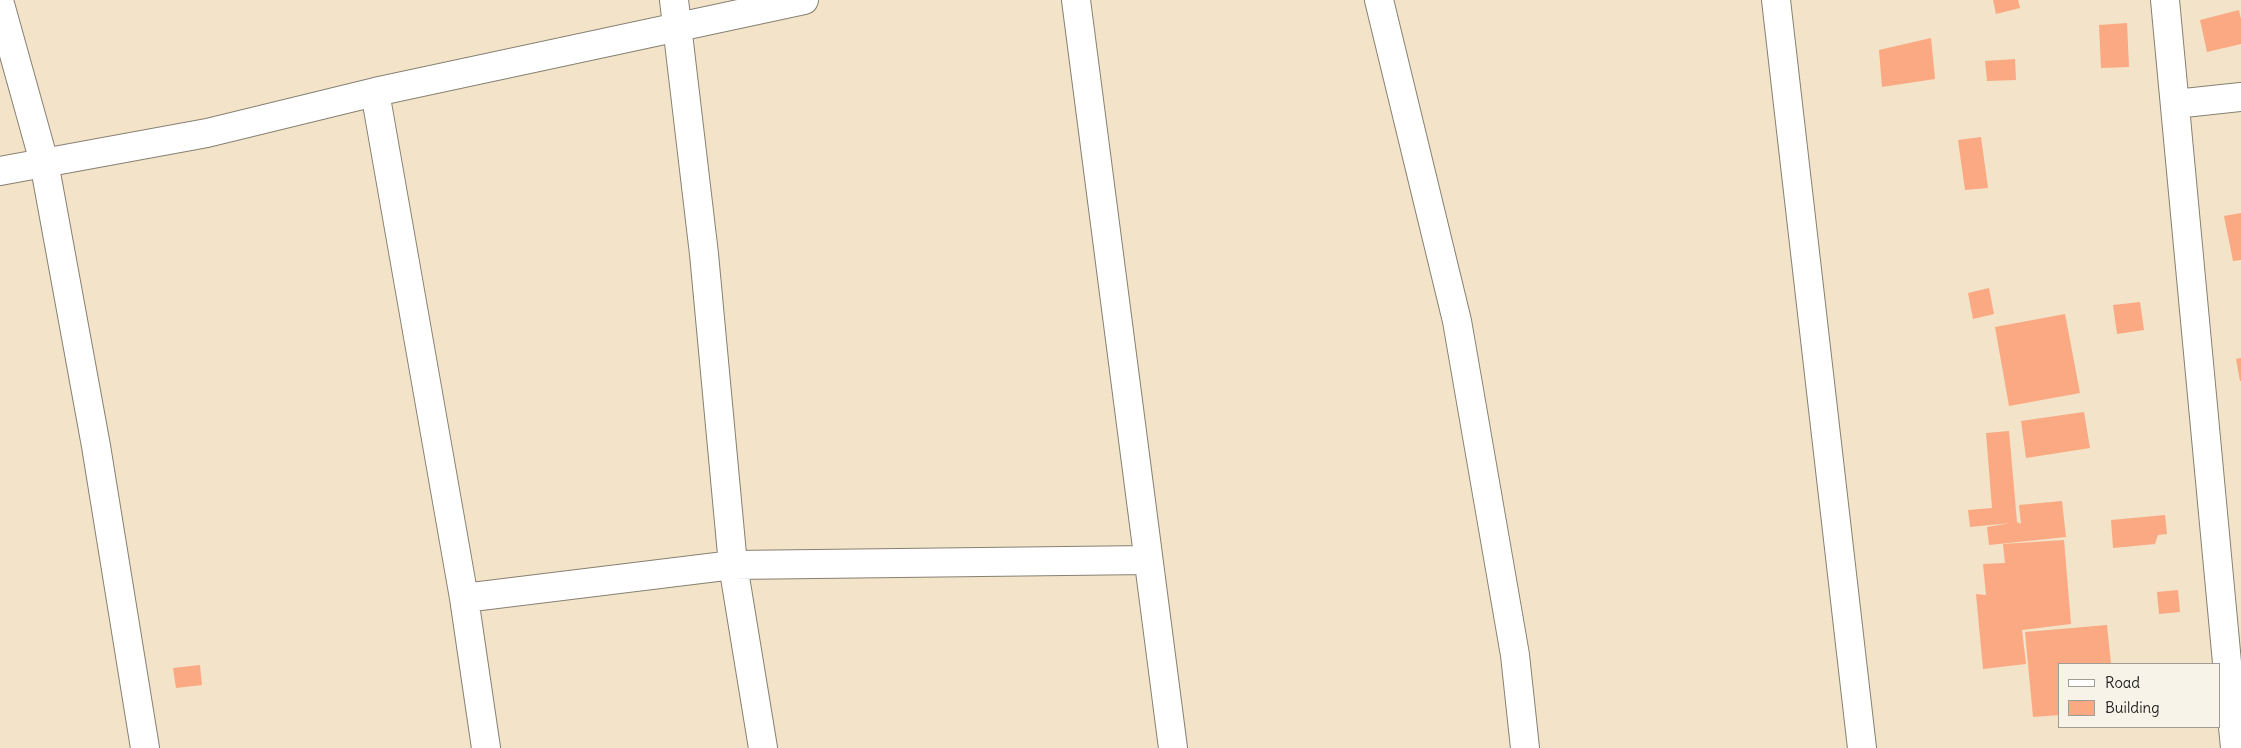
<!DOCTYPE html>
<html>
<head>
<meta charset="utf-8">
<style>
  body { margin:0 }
  #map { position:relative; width:2241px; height:748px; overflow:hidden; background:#f2e3c9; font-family:Delius,sans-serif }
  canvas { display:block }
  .legend { position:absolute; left:2058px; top:663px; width:162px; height:65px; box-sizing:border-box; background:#f7f3e8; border:1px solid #9f9d96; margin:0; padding:6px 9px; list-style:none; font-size:15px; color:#1c1c1c }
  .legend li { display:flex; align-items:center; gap:10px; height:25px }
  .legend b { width:25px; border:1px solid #9f9d96 }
</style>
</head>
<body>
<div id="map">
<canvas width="2241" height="748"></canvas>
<ul class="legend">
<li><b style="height:6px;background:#fff"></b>Road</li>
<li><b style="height:14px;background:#faa982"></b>Building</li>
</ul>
</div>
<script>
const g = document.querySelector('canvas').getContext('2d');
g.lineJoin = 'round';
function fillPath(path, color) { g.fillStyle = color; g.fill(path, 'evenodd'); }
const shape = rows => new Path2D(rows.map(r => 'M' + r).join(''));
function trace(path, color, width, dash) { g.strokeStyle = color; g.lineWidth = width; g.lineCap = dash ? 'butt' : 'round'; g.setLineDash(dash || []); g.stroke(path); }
fillPath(shape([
  [1993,0,2018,0,2020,8,1996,14],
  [2239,10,2241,19,2241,44,2207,52,2200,20],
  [2127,23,2129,67,2101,68,2099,25],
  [1931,38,1935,79,1882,87,1879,50],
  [2015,59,2016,80,1987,81,1985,61],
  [1981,137,1988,188,1965,190,1958,140],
  [2241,213,2241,260,2233,261,2224,216],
  [1989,288,1994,314,1973,319,1968,293],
  [2140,302,2144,330,2117,334,2113,305],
  [2065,314,2080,393,2009,406,1995,327],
  [2241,358,2241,381,2240,381,2236,359],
  [2084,412,2090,448,2026,458,2021,421],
  [2009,431,2017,522,2021,524,2019,505,2062,501,2066,537,1989,545,1987,527,2011,523,1970,527,1968,510,1992,508,1986,433],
  [2165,515,2167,534,2158,535,2155,544,2113,548,2111,520],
  [2064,540,2071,624,2022,630,2026,664,1983,669,1976,594,1986,595,1983,564,2005,563,2003,544],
  [2178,590,2180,612,2159,614,2157,592],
  [2107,625,2111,664,2060,664,2060,715,2033,717,2025,632],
  [200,665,202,685,176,688,173,668]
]), '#faa982');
const minor = shape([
  [674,0,704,254,733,565,763,748],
  [1076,0,1173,748],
  [1379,0,1457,321,1515,655,1525,748],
  [1776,0,1862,748],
  [2165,0,2235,748],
  [0,4,44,162,96,446,145,748],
  [375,92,464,598,486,748],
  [2175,104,2241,97],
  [0,171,207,133,375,92,804,0],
  [464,598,733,565,1148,560]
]);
trace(minor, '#878072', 30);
trace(minor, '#fff', 28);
</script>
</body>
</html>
